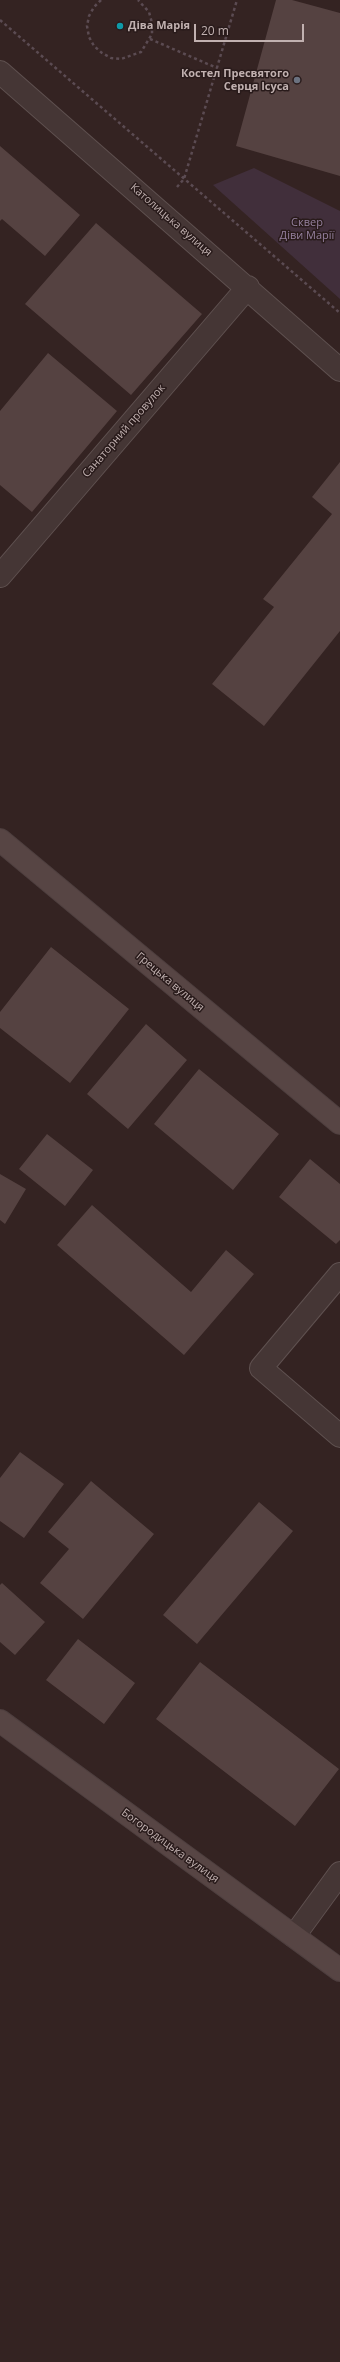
<!DOCTYPE html>
<html>
<head>
<meta charset="utf-8">
<style>
  body { margin:0 }
  #map { position:relative; width:340px; height:2362px; overflow:hidden; background:#342322; font-family:"Open Sans",sans-serif }
  canvas { display:block }
  .scale { position:absolute; left:194px; top:24px; width:110px; height:18px; box-sizing:border-box; border:2px solid #c1b1b0; border-top:0; padding-left:5px; font-size:12px; line-height:14px; white-space:nowrap; color:#c1b1b0; -webkit-text-stroke:3px #291b1b; paint-order:stroke }
</style>
</head>
<body>
<div id="map">
<canvas width="340" height="2362"></canvas>
<div class="scale">20 m</div>
</div>
<script>
const g = document.querySelector('canvas').getContext('2d');
g.lineJoin = 'round';
function fillPath(path, color) { g.fillStyle = color; g.fill(path, 'evenodd'); }
const shape = rows => new Path2D(rows.map(r => 'M' + r).join(''));
function trace(path, color, width, dash) { g.strokeStyle = color; g.lineWidth = width; g.lineCap = dash ? 'butt' : 'round'; g.setLineDash(dash || []); g.stroke(path); }
function label(font, color, halo, rows, align = 'center') {
  g.font = font + ' "Open Sans",sans-serif'; g.lineWidth = 3; g.setLineDash([]); g.textBaseline = 'middle'; g.strokeStyle = halo; g.fillStyle = color; for (const [text, x, y, turn = 0] of rows) {
    g.save(); g.translate(x, y); g.rotate((+turn || 0) * Math.PI / 180); g.textAlign = isNaN(turn) ? turn : align; if (halo) g.strokeText(text, 0, 0); g.fillText(text, 0, 0); g.restore();
  }
}
fillPath(shape([
  [254,168,340,211,340,299,213,185]
]), '#412f3b');
fillPath(shape([
  [276,0,292,0,340,13,340,176,236,146],
  [0,146,80,215,45,256,2,219,0,221],
  [96,223,202,314,131,395,25,304],
  [48,353,117,411,32,512,0,485,0,411],
  [340,462,340,631,264,726,212,684,274,607,263,599,332,514,312,497],
  [51,947,129,1009,70,1083,0,1028,0,1012],
  [146,1024,187,1060,128,1129,87,1094],
  [199,1069,279,1134,233,1190,154,1124],
  [47,1134,93,1170,65,1206,19,1169],
  [310,1159,340,1184,340,1240,336,1244,279,1197],
  [0,1174,26,1189,5,1224,0,1220],
  [92,1205,191,1292,226,1250,254,1274,184,1355,57,1245],
  [20,1452,64,1484,24,1538,0,1521,0,1478],
  [91,1481,154,1534,83,1619,40,1583,69,1549,48,1532],
  [259,1502,293,1531,197,1644,163,1615],
  [2,1583,45,1622,15,1655,0,1642,0,1585],
  [78,1639,135,1683,104,1724,46,1680],
  [200,1662,339,1769,295,1826,156,1719]
]), '#554241');
const lane = shape([
  [340,1274,261,1368,340,1436],
  [294,1936,340,1873]
]);
const street = shape([
  [0,72,340,370],
  [0,576,248,287]
]);
const secondary = shape([
  [0,840,340,1123],
  [0,1721,340,1970]
]);
trace(lane, '#5f5150', 24);
trace(street, '#5f5150', 24);
trace(secondary, '#4e3f3f', 24);
trace(shape([
  [101,0,94,7,89,16,87,26,89,37,94,46,102,53,111,58,121,59,141,52,152,34,152,23,149,12,138,0],
  [0,20,340,313],
  [150,39,217,68],
  [177,187,184,179,237,0]
]), '#5b4b52', 2.5, [3, 3]);
trace(lane, '#453635', 22);
trace(street, '#453635', 22);
trace(secondary, '#574544', 22);
for (const [x, y, r, color] of [
  [120,26,4,"#0f9aa8"],
  [297,80,4,"#6b7280"]
]) { const dot = new Path2D(); dot.arc(x, y, r, 0, 2 * Math.PI); g.fillStyle = color; g.fill(dot); trace(dot, '#291b1b', 1.5); }
label('bold 11px', '#c1b1b0', '#291b1b', [
  ["Діва Марія",128,26],
  ["Костел Пресвятого",289,74,"right"],
  ["Серця Ісуса",289,87,"right"]
], 'left');
label('11px', '#c1b1b0', '#291b1b', [
  ["Католицька вулиця",171,220,41],
  ["Санаторний провулок",124,431,-49],
  ["Грецька вулиця",170,982,40],
  ["Богородицька вулиця",170,1846,36]
]);
label('11px', '#96819f', '#291b1b', [
  ["Сквер",307,223],
  ["Діви Марії",307,236]
]);
</script>
</body>
</html>
